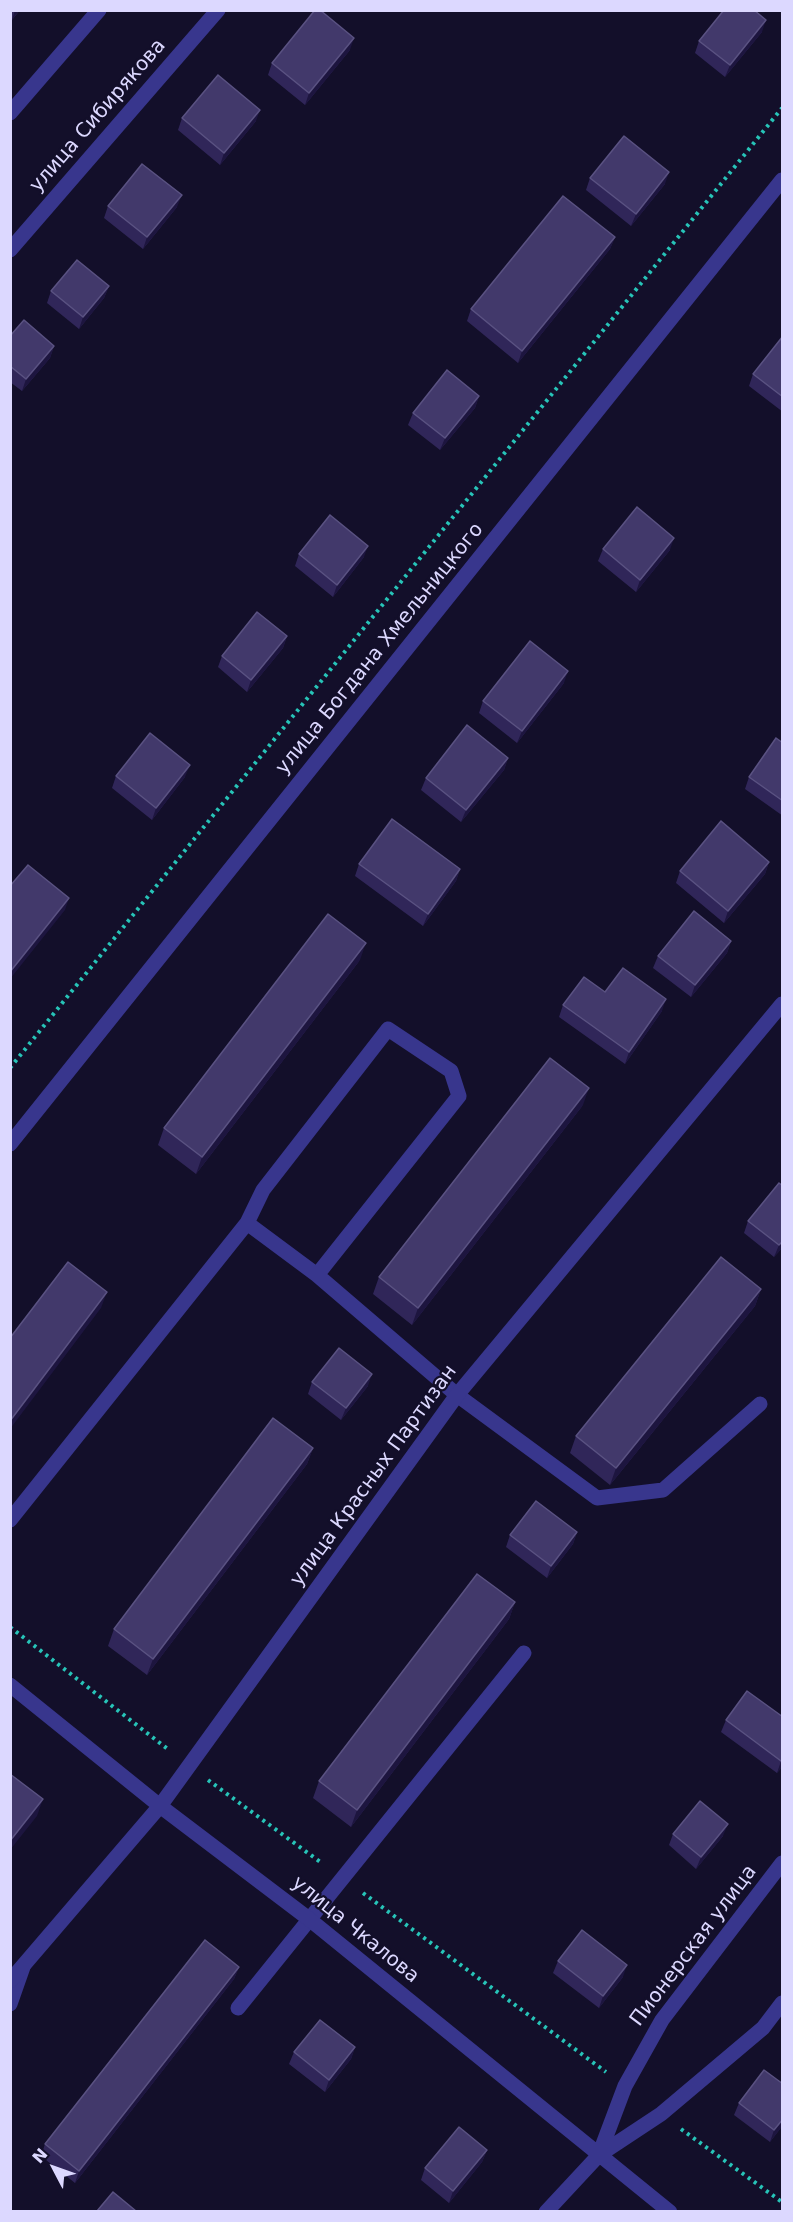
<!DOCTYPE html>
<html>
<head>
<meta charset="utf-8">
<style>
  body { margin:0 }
  #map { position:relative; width:793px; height:2222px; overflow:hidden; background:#130f2a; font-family:"DejaVu Sans",sans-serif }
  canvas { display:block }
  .frame { position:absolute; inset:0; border:12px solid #dcd8ff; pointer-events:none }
  .north { position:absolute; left:24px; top:2138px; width:60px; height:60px; -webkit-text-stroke:4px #130f2a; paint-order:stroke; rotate:311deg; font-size:16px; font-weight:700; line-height:24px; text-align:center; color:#dcd8ff }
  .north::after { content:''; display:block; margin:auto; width:21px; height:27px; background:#dcd8ff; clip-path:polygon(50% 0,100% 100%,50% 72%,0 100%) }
</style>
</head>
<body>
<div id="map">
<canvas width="793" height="2222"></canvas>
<div class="frame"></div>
<div class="north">N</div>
</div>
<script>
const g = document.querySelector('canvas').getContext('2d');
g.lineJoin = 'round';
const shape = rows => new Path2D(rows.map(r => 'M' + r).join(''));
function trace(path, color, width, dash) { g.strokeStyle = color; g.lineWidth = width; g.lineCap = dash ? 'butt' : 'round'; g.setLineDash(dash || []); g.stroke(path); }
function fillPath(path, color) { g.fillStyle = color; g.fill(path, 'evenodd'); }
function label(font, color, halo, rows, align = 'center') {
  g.font = font + ' "DejaVu Sans",sans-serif'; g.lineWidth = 4.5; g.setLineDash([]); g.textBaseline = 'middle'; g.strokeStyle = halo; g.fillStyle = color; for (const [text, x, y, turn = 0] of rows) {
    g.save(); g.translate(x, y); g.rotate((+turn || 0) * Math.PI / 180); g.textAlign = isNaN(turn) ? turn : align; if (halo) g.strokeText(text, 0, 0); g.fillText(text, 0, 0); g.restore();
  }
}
trace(shape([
  [10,1068,782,108],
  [10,1627,169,1750],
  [208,1780,323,1864],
  [363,1893,606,2072],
  [681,2129,782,2202]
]), '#27c4b8', 4, [3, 4.5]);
trace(shape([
  [247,1223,317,1275,457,1395,597,1498,663,1490,760,1404],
  [10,1520,247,1223,263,1190,388,1029,451,1071,459,1096,317,1275],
  [10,2004,23,1967],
  [238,2008,524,1653]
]), '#38368d', 15);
trace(shape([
  [10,113,99,10],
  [10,250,218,10],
  [10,1144,782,180],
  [10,1685,160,1806,309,1919,670,2212],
  [10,1981,160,1806,457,1395,782,1004],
  [599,2155,625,2086,662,2020,782,1863],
  [546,2212,599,2155,661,2114,763,2028,782,2003]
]), '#38368d', 15);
fillPath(shape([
  [10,10,20,10,12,20,10,19],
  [762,32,725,77,695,53,699,41],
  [350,50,305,105,268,75,272,63],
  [182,118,256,121,220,165,178,130],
  [590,178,665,184,631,226,586,190],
  [108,206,177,207,143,249,104,218],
  [615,237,610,249,518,363,467,321,471,309],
  [109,286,104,298,79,329,47,303,51,291],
  [10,336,54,346,50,358,22,391,10,382],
  [783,336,783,412,749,386,753,374],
  [479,396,475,408,440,450,408,425,413,413],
  [603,549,670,550,636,592,598,561],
  [299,554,364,557,333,597,295,566],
  [287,636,283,648,247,692,218,667,222,656],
  [564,683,517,743,479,713,483,701],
  [783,743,783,816,745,789,749,777],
  [508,758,504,770,461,822,421,790,426,778],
  [116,776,185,777,152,820,112,788],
  [769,862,765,874,724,923,676,883,680,871],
  [359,864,460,869,456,881,423,926,355,876],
  [731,941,727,953,691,997,653,968,658,956],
  [360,960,196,1174,158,1145,164,1128],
  [605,992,662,1011,625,1064,559,1017,563,1005],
  [583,1105,412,1325,373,1294,379,1277],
  [783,1186,783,1247,774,1257,744,1233,748,1221],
  [761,1289,755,1306,610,1485,570,1453,576,1436],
  [312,1382,368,1386,341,1420,308,1394],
  [313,1448,307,1464,147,1675,108,1646,114,1629],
  [577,1532,573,1544,547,1578,506,1547,510,1535],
  [515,1602,509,1619,351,1827,313,1798,319,1781],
  [783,1717,783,1766,777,1773,721,1732,726,1720],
  [673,1834,723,1836,696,1869,669,1845],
  [558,1961,623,1977,599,2008,553,1973],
  [239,1967,234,1979,75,2183,41,2156,45,2144],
  [355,2047,351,2059,325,2092,289,2064,294,2052],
  [783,2084,783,2125,770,2142,734,2115,739,2103],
  [487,2150,482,2162,449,2203,421,2180,425,2168]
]), '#302659');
fillPath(shape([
  [15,10,20,10,12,20],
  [766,20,762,32,725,77,730,65],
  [354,38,350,50,305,105,309,93],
  [260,110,256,121,220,165,224,153],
  [669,172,665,184,631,226,636,214],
  [182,195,177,207,143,249,147,237],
  [615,237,610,249,518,363,522,351],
  [109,286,104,298,79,329,83,317],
  [54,346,50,358,22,391,26,379],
  [479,396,475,408,440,450,445,438],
  [674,538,670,550,636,592,640,580],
  [368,546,364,557,333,597,337,585],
  [287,636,283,648,247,692,251,680],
  [568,671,564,683,517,743,522,731],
  [508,758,504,770,461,822,466,810],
  [190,765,185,777,152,820,156,808],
  [769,862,765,874,724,923,728,911],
  [460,869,456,881,423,926,428,914],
  [69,898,65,910,10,979,10,972],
  [731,941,727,953,691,997,695,985],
  [366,943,360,960,196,1174,202,1157],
  [666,999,662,1011,625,1064,629,1052],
  [589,1088,583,1105,412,1325,418,1308],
  [783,1241,783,1247,774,1257,779,1245],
  [761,1289,755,1306,610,1485,616,1468],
  [107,1292,101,1308,10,1429,10,1421],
  [372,1374,368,1386,341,1420,346,1408],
  [313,1448,307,1464,147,1675,153,1659],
  [577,1532,573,1544,547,1578,551,1566],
  [515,1602,509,1619,351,1827,357,1810],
  [783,1760,783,1766,777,1773,781,1761],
  [43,1799,37,1816,10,1850,10,1841],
  [728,1824,723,1836,696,1869,701,1857],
  [627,1965,623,1977,599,2008,603,1996],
  [239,1967,234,1979,75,2183,79,2171],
  [355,2047,351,2059,325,2092,329,2080],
  [783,2119,783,2125,770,2142,774,2130],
  [487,2150,482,2162,449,2203,453,2191]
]), '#1d153f');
const building = shape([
  [315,10,320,10,354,38,309,93,272,63,315,10],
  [724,10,754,10,766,20,730,65,699,41,724,10],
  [218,75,260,110,224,153,182,118,218,75],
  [624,136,669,172,636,214,590,178,624,136],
  [142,164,182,195,147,237,108,206,142,164],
  [563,196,615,237,522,351,471,309,563,196],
  [77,260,109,286,83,317,51,291,77,260],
  [24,320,54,346,26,379,10,366,10,336,24,320],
  [783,336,783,397,753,374,783,336],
  [447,370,479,396,445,438,413,413,447,370],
  [637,507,674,538,640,580,603,549,637,507],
  [330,515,368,546,337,585,299,554,330,515],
  [257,612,287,636,251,680,222,656,257,612],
  [530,641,568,671,522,731,483,701,530,641],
  [467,725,508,758,466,810,426,778,467,725],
  [150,733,190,765,156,808,116,776,150,733],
  [776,738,783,743,783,801,749,777,776,738],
  [392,819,460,869,428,914,359,864,392,819],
  [721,821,769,862,728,911,680,871,721,821],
  [28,865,69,898,10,972,10,886,28,865],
  [694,911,731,941,695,985,658,956,694,911],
  [328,914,366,943,202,1157,164,1128,328,914],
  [623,968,666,999,629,1052,563,1005,584,977,605,992,623,968],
  [550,1058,589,1088,418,1308,379,1277,550,1058],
  [779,1183,783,1186,783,1241,779,1245,748,1221,779,1183],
  [721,1257,761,1289,616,1468,576,1436,721,1257],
  [68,1262,107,1292,10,1421,10,1338,68,1262],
  [339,1348,372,1374,346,1408,312,1382,339,1348],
  [273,1418,313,1448,153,1659,114,1629,273,1418],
  [536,1501,577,1532,551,1566,510,1535,536,1501],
  [477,1574,515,1602,357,1810,319,1781,477,1574],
  [747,1691,783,1717,783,1760,781,1761,726,1720,747,1691],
  [10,1774,43,1799,10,1841,10,1774],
  [700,1801,728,1824,701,1857,673,1834,700,1801],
  [582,1930,627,1965,603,1996,558,1961,582,1930],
  [205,1940,239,1967,79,2171,45,2144,205,1940],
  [320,2020,355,2047,329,2080,294,2052,320,2020],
  [764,2070,783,2084,783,2119,774,2130,739,2103,764,2070],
  [459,2127,487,2150,453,2191,425,2168,459,2127],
  [113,2192,136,2211,97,2211,113,2192]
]);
fillPath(building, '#42396b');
trace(building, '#5a5282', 1.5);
label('20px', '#dcd8ff', '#130f2a', [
  ["улица Сибирякова",98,116,-49],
  ["улица Богдана Хмельницкого",380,649,-51],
  ["улица Красных Партизан",374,1476,-54],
  ["улица Чкалова",355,1930,39],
  ["Пионерская улица",694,1946,-53]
]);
</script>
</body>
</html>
